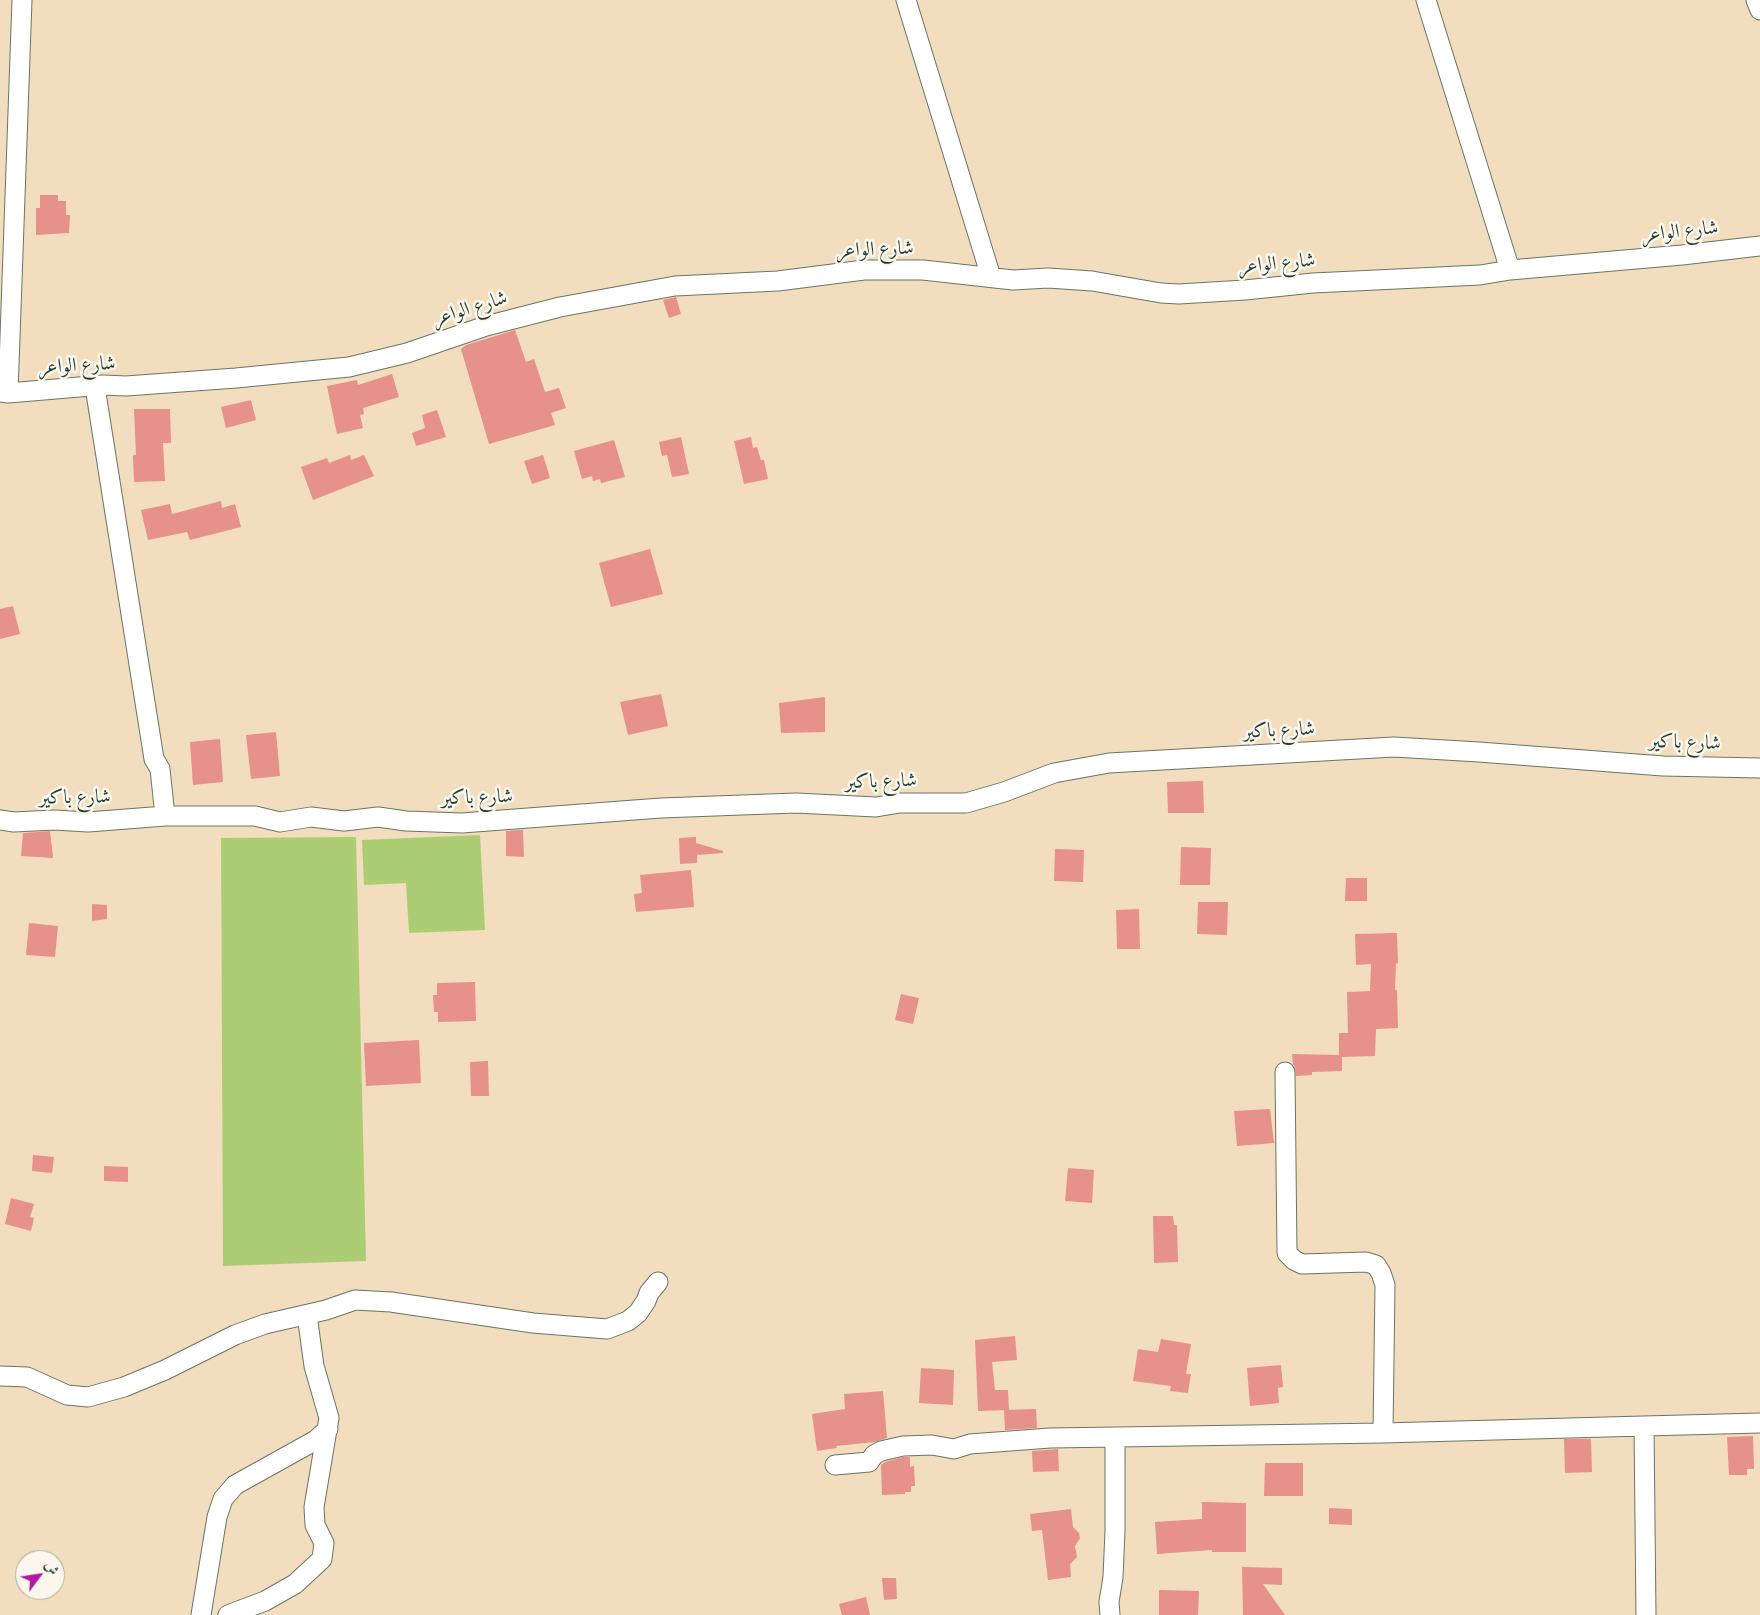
<!DOCTYPE html>
<html>
<head>
<meta charset="utf-8">
<style>
  body { margin:0 }
  #map { position:relative; width:1760px; height:1615px; overflow:hidden; background:#f2ddbe; font-family:"Gentium Book Plus",Amiri,serif }
  canvas { display:block }
  .north { position:absolute; left:15px; top:1550px; width:50px; height:50px; box-sizing:border-box; background:#fbf7ec; border:1px solid #a3ada2; border-radius:50%; rotate:59deg; font-size:14px; font-weight:700; line-height:20px; text-align:center; color:#1f3d34 }
  .north::after { content:''; display:block; margin:auto; width:18px; height:22px; background:#b5179e; clip-path:polygon(50% 0,100% 100%,50% 72%,0 100%) }
</style>
</head>
<body>
<div id="map">
<canvas width="1760" height="1615"></canvas>
<div class="north">ش</div>
</div>
<script>
const g = document.querySelector('canvas').getContext('2d');
g.lineJoin = 'round';
function fillPath(path, color) { g.fillStyle = color; g.fill(path, 'evenodd'); }
const shape = rows => new Path2D(rows.map(r => 'M' + r).join(''));
function trace(path, color, width, dash) { g.strokeStyle = color; g.lineWidth = width; g.lineCap = dash ? 'butt' : 'round'; g.setLineDash(dash || []); g.stroke(path); }
function label(font, color, halo, rows, align = 'center') {
  g.font = font + ' "Gentium Book Plus",Amiri,serif'; g.lineWidth = 5; g.setLineDash([]); g.textBaseline = 'middle'; g.strokeStyle = halo; g.fillStyle = color; for (const [text, x, y, turn = 0] of rows) {
    g.save(); g.translate(x, y); g.rotate((+turn || 0) * Math.PI / 180); g.textAlign = isNaN(turn) ? turn : align; if (halo) g.strokeText(text, 0, 0); g.fillText(text, 0, 0); g.restore();
  }
}
fillPath(shape([
  [480,835,485,930,409,933,406,883,364,885,362,840],
  [356,837,366,1261,223,1266,221,838]
]), '#adcd75');
fillPath(shape([
  [40,195,58,195,58,201,66,201,66,215,70,215,69,233,36,235,36,208,40,208],
  [676,297,681,314,669,318,663,300],
  [515,330,526,362,534,359,545,392,559,388,566,408,551,413,555,425,489,444,461,349,466,345],
  [392,374,399,397,363,408,364,414,360,415,363,428,337,434,327,386,357,380,358,385],
  [251,400,256,420,226,428,221,407],
  [134,409,170,409,171,443,163,443,165,481,134,482,133,455,136,455],
  [437,410,446,437,416,446,412,433,425,428,422,415],
  [681,437,689,474,672,477,667,455,662,456,659,442],
  [751,437,753,448,757,447,761,460,764,460,768,479,744,484,734,441],
  [614,440,625,477,601,483,600,479,593,481,592,476,582,479,574,451],
  [350,455,351,460,364,455,374,476,313,500,301,467,327,458,329,463],
  [543,455,550,478,532,484,524,461],
  [221,501,222,508,235,504,241,527,190,540,187,532,148,540,141,510,170,504,172,514],
  [650,549,663,594,611,607,599,563],
  [13,606,20,634,0,639,0,609],
  [661,694,668,726,628,735,620,702],
  [825,697,825,732,781,733,779,703],
  [276,732,280,776,251,779,246,735],
  [220,739,223,782,193,785,190,742],
  [1203,781,1204,813,1168,813,1167,782],
  [519,830,523,830,524,857,506,856,506,831],
  [50,831,53,858,21,856,23,833],
  [696,837,696,843,723,851,723,853,697,855,697,863,680,864,679,838],
  [1181,847,1211,848,1210,885,1180,885],
  [1055,849,1084,850,1083,882,1054,881],
  [691,870,694,907,636,912,634,894,642,893,640,875],
  [1346,878,1367,878,1367,901,1345,901],
  [1198,902,1228,902,1227,935,1197,934],
  [92,904,107,905,107,919,92,921],
  [1139,909,1140,949,1117,949,1116,910],
  [29,923,58,926,55,957,26,955],
  [1397,933,1398,963,1396,964,1395,990,1397,990,1398,1028,1376,1029,1375,1056,1342,1057,1342,1071,1312,1072,1312,1075,1296,1076,1295,1067,1293,1064,1292,1054,1339,1055,1339,1033,1348,1033,1347,992,1370,991,1371,964,1356,965,1355,934],
  [475,982,476,1021,438,1022,438,1012,434,1012,433,995,437,995,437,983],
  [901,994,919,998,913,1024,895,1020],
  [419,1040,421,1083,366,1086,364,1043],
  [488,1061,489,1096,471,1096,470,1062],
  [1270,1109,1274,1143,1237,1146,1234,1111],
  [33,1155,54,1157,52,1173,32,1171],
  [104,1166,128,1167,128,1182,104,1181],
  [1068,1168,1094,1170,1092,1203,1065,1201],
  [11,1198,34,1204,30,1217,34,1218,31,1231,5,1224],
  [1153,1216,1173,1216,1174,1225,1177,1225,1178,1262,1154,1263],
  [1015,1336,1017,1360,992,1362,995,1390,1008,1390,1009,1410,978,1411,975,1340],
  [1161,1339,1191,1344,1186,1374,1191,1374,1188,1393,1170,1391,1171,1386,1133,1381,1138,1349,1158,1352],
  [1281,1365,1283,1387,1278,1388,1279,1403,1250,1406,1247,1368],
  [921,1368,954,1370,953,1405,919,1403],
  [883,1391,887,1438,875,1442,836,1446,837,1448,817,1451,812,1414,845,1409,844,1394],
  [1036,1409,1037,1428,1005,1430,1004,1410],
  [1753,1436,1754,1469,1747,1469,1747,1475,1729,1475,1727,1437],
  [1564,1439,1591,1439,1592,1472,1565,1473],
  [1058,1449,1059,1471,1033,1472,1032,1451],
  [903,1457,910,1457,910,1467,914,1466,915,1486,911,1486,911,1492,905,1492,905,1494,882,1495,881,1465,885,1462],
  [1265,1463,1303,1463,1303,1496,1264,1496],
  [1202,1502,1246,1503,1246,1552,1212,1552,1212,1550,1157,1554,1155,1522,1202,1519],
  [1329,1508,1352,1509,1352,1525,1329,1524],
  [1071,1509,1073,1527,1079,1533,1080,1538,1075,1546,1077,1557,1070,1564,1071,1577,1048,1580,1042,1530,1032,1531,1030,1514],
  [1242,1567,1282,1568,1282,1585,1263,1584,1285,1615,1243,1615],
  [882,1578,896,1578,897,1599,884,1600],
  [1159,1590,1199,1591,1198,1615,1159,1615],
  [866,1597,870,1615,842,1615,839,1604]
]), '#e7918b');
const minor = shape([
  [906,0,991,277],
  [1426,0,1510,270],
  [1756,0,1760,10],
  [95,387,154,759,160,769,165,816],
  [0,392,8,393,103,385,126,386,236,378,349,367,407,353,486,326,560,307,675,286,778,281,864,270,923,270,1013,280,1048,278,1092,281,1161,293,1179,294,1245,290,1313,283,1480,275,1510,270,1682,255,1760,246],
  [8,393,22,0],
  [0,820,14,822,54,820,88,822,165,816,255,816,280,822,311,817,344,821,378,817,406,821,462,823,661,808,796,803,876,807,900,803,966,803,1004,792,1054,773,1109,763,1394,747,1479,752,1663,766,1760,768],
  [1285,1072,1287,1253,1294,1260,1302,1264,1366,1262,1376,1265,1381,1273,1385,1285,1383,1433,1644,1426],
  [0,1376,27,1377,67,1395,88,1397,124,1387,165,1370,235,1335,265,1324,326,1310,355,1300,391,1302,533,1323,607,1329,628,1321,638,1313,646,1301,649,1293,658,1282],
  [835,1465,869,1462,874,1455,881,1451,903,1446,932,1445,954,1449,970,1444,1050,1438,1383,1433],
  [201,1615,217,1517,223,1499,235,1485,316,1440,328,1429],
  [228,1615,265,1601,295,1584,322,1559,324,1543,315,1525,314,1507,329,1418,314,1366,307,1315],
  [1110,1615,1109,1602,1113,1577,1115,1531,1115,1438],
  [1646,1615,1644,1426,1760,1423]
]);
trace(minor, '#697564', 21);
trace(minor, '#fff', 19);
label('20px', '#1f3d34', '#fbf7ec', [
  ["شارع الواعر",1680,232,-6],
  ["شارع الواعر",875,250,-2],
  ["شارع الواعر",1277,264,-5],
  ["شارع الواعر",470,309,-17],
  ["شارع الواعر",77,366,-3],
  ["شارع باكير",1279,731,-3],
  ["شارع باكير",1685,743,2],
  ["شارع باكير",881,782,-2],
  ["شارع باكير",75,798,-1],
  ["شارع باكير",477,798,-2]
]);
</script>
</body>
</html>
